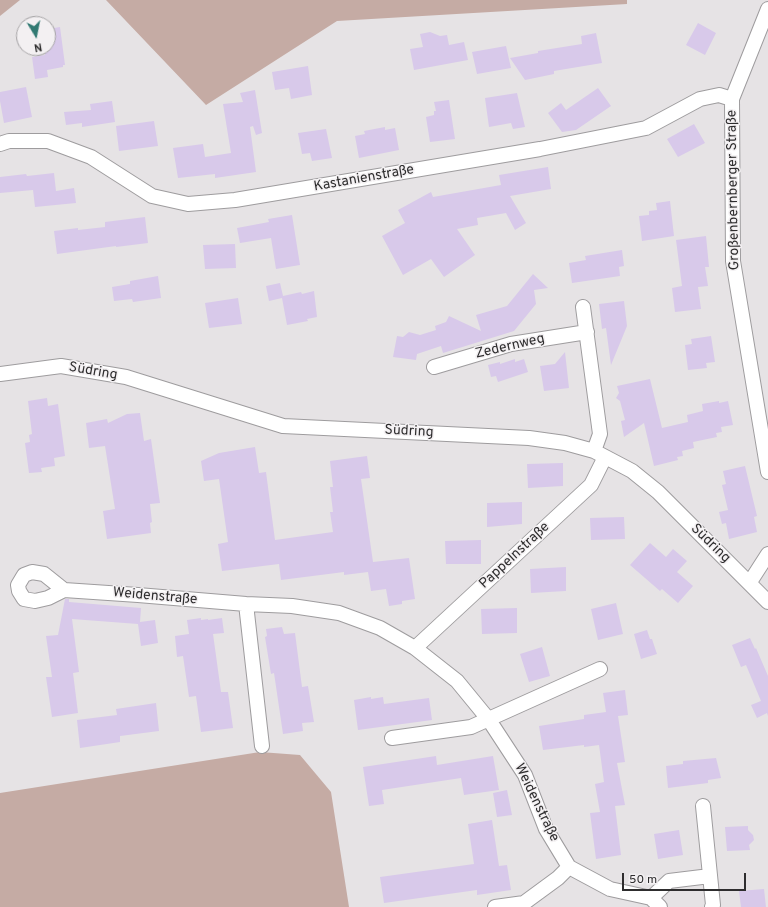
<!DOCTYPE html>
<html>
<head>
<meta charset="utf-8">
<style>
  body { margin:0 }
  #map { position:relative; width:768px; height:907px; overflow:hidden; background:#e6e3e5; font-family:Overpass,sans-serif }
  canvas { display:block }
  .north { position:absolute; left:16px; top:16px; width:40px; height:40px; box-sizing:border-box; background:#f3f0f2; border:1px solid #a4a2a4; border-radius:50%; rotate:170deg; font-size:11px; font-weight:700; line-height:16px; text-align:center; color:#2e2d2e }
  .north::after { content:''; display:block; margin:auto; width:14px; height:18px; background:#317972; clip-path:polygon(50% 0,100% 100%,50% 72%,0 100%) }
  .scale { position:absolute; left:622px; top:873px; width:124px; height:18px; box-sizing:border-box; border:2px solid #2e2d2e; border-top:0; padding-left:5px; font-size:12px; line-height:14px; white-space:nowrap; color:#2e2d2e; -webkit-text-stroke:3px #f3f0f2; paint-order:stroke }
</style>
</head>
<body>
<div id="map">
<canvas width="768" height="907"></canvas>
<div class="north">N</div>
<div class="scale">50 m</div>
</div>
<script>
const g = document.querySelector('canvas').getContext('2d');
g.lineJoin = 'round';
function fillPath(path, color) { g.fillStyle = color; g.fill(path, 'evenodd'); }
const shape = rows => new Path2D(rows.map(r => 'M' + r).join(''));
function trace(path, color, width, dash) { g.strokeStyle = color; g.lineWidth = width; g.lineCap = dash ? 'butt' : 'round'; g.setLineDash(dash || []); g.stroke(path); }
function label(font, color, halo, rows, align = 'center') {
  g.font = font + ' Overpass,sans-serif'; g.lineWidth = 3; g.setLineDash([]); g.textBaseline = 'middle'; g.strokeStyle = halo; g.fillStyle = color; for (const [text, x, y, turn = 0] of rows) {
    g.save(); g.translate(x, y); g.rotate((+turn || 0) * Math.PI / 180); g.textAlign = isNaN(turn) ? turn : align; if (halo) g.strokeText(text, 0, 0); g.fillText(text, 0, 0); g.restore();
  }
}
fillPath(shape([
  [0,0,20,0,0,16],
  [106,0,627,0,627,4,337,21,206,105],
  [260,752,300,755,331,792,349,907,0,907,0,793]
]), '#c5aba4');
fillPath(shape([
  [698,23,716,33,705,55,686,45],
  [60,27,65,65,63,65,63,67,47,70,48,77,35,79,32,57,45,55,45,48,48,48,48,29],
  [430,32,440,36,447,35,449,45,464,42,468,60,414,70,410,49,423,47,420,34],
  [596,33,602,63,554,71,554,74,525,80,510,58,538,53,538,51,582,44,581,36],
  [506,46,511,68,477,74,472,52],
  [308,66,312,95,291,99,289,88,275,90,272,72],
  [26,87,32,117,4,123,0,101,0,92],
  [598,88,611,106,576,130,562,132,548,113,561,103,566,110],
  [255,90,262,133,256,135,253,126,250,127,256,172,215,178,215,174,178,178,173,148,203,144,205,157,231,153,223,104,243,102,240,93],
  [517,93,525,127,513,129,511,123,489,127,485,98],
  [449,100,455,139,430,142,426,117,434,115,434,111,436,111,434,102],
  [112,101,115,122,82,127,82,123,66,125,64,112,91,110,90,104],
  [154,121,158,146,119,151,116,126],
  [694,124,705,143,678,157,667,139],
  [385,127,385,130,395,128,399,150,359,158,355,136,365,134,364,131],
  [326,129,332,158,312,161,310,153,302,154,298,133],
  [548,167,551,189,510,196,526,223,515,230,506,213,477,218,478,225,457,229,475,255,444,277,431,259,403,275,382,236,405,223,398,210,431,192,433,197,501,185,499,175],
  [54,173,56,191,74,188,76,203,35,207,33,190,0,193,0,177,26,174,27,176],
  [670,201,674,236,642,241,639,216,649,215,649,211,657,210,656,203],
  [292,215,300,265,276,269,271,238,240,243,237,228,269,222,268,219],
  [145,217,148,243,116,247,116,246,57,254,54,231,78,228,78,230,105,227,105,222],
  [706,236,709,267,705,267,708,286,698,287,701,309,675,312,672,288,682,286,676,240],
  [235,244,236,268,205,269,203,245],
  [622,250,624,266,619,267,620,276,572,283,569,263,586,260,585,256],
  [533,274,548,288,534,290,536,304,514,331,443,353,441,346,417,354,416,360,393,357,397,336,403,337,409,332,420,335,436,330,435,326,446,322,449,316,481,331,476,315,507,306],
  [158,276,161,298,133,302,132,299,114,301,112,287,130,284,130,281],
  [280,283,283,296,301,292,302,294,314,291,317,317,307,319,308,321,287,325,282,298,269,301,266,286],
  [238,298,242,324,209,328,205,303],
  [624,301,627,326,611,365,606,328,602,329,599,304],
  [711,336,715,362,706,363,707,368,688,370,685,345,692,344,691,339],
  [565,352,569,388,544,391,540,366,555,364],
  [515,359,515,362,524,359,528,372,498,382,496,376,491,377,488,365,500,362,500,364],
  [650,379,662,428,688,422,687,415,703,411,702,404,719,401,719,403,728,401,733,425,721,427,722,432,716,433,717,437,693,442,694,448,682,451,683,456,677,457,678,460,654,466,644,423,624,437,621,421,625,420,620,401,616,398,619,393,617,386],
  [47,398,48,406,58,404,65,456,54,458,55,466,41,468,42,472,29,473,25,443,30,442,29,435,32,434,28,401],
  [140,413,144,441,151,439,160,503,150,504,152,522,150,523,151,533,107,539,103,511,115,509,105,446,89,448,86,423,107,419,108,423,127,414],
  [255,447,259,473,266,472,275,540,333,532,330,512,333,512,330,487,333,487,330,461,367,456,370,478,361,479,373,562,409,558,415,599,402,601,402,604,389,606,386,589,371,591,368,572,344,575,344,572,281,580,279,564,222,571,218,544,228,542,219,479,204,481,201,461,219,453],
  [563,463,563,486,528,488,527,464],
  [745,466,757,516,754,517,757,532,729,539,726,523,722,524,719,512,728,510,722,485,726,484,723,471],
  [522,502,522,524,487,527,487,503],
  [624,517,625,539,591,540,590,518],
  [481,540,481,564,446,564,445,541],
  [650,543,666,557,673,549,687,561,677,572,693,586,678,603,662,589,660,591,630,565],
  [566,567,566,591,531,593,530,569],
  [65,599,69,599,69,602,141,608,140,622,155,620,158,643,141,646,138,624,72,619,79,672,73,673,78,713,52,717,46,677,52,677,46,636,58,635],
  [616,603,623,634,598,640,591,609],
  [517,608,517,633,482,634,481,609],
  [201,618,201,620,208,619,208,620,222,618,224,633,213,634,221,692,228,692,233,728,201,732,196,696,189,697,183,656,177,657,175,636,189,634,187,620],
  [282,627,284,634,295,633,302,687,308,686,314,722,302,723,303,731,283,734,274,673,271,674,265,637,267,636,266,629],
  [647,630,650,639,652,639,657,654,641,659,634,634],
  [750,638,755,649,756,648,768,676,768,716,767,713,757,718,751,705,761,701,746,665,741,667,732,645],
  [542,647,550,676,529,682,520,654],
  [625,690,628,715,618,716,625,762,617,763,625,805,615,806,621,855,596,859,590,813,600,812,595,784,604,782,599,745,584,747,584,745,543,750,539,726,584,719,584,715,606,712,603,693],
  [371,697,371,699,383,697,384,704,429,698,432,720,358,730,354,700],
  [156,703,159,731,120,736,120,742,80,748,77,720,117,715,116,709],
  [436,756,437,765,493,756,499,790,464,795,461,778,382,790,384,804,369,806,363,767],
  [716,758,721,778,708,780,708,783,668,788,666,766,683,764,683,761],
  [507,790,512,815,497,817,493,793],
  [492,820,499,866,507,865,511,890,477,895,477,890,384,903,380,877,474,864,468,824],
  [748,826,748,830,753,835,754,840,749,845,750,850,727,851,725,827],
  [679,830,683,855,658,859,654,834],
  [764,889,766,907,741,907,739,891]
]), '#d8c9ea');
const street = shape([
  [768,9,732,99,733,261,768,472],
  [0,144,9,141,48,141,91,157,152,196,188,204,235,200,540,149,646,128,700,99,719,95,732,99],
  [583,307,600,434,594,451],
  [434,367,511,344,587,332],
  [0,374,61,366,126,377,283,426,529,438,565,443,594,451,632,471,658,492,768,602],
  [750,582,768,554],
  [64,590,44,574,32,572,24,575,18,585,19,591,24,599,35,601,48,598,64,590,138,595,246,604,292,606,339,613,380,628,415,648,457,681,489,720,525,775,546,829,569,867,610,889,651,898,660,907],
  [246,604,262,746],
  [415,648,591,485,605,457],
  [392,738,471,727,600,669],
  [703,806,713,905,712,907],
  [651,898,669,881,710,876],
  [495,907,524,903,558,878,569,867]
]);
trace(street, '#9e9c9e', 16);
trace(street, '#fff', 14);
label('14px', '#2e2d2e', '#f3f0f2', [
  ["Kastanienstraße",364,179,-10],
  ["Großenbernberger Straße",734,190,-91],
  ["Zedernweg",510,347,-13],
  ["Südring",93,372,10],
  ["Südring",409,432,3],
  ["Südring",710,544,44],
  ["Pappelnstraße",515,556,-43],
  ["Weidenstraße",155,597,5],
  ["Weidenstraße",536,803,64]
]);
</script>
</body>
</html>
